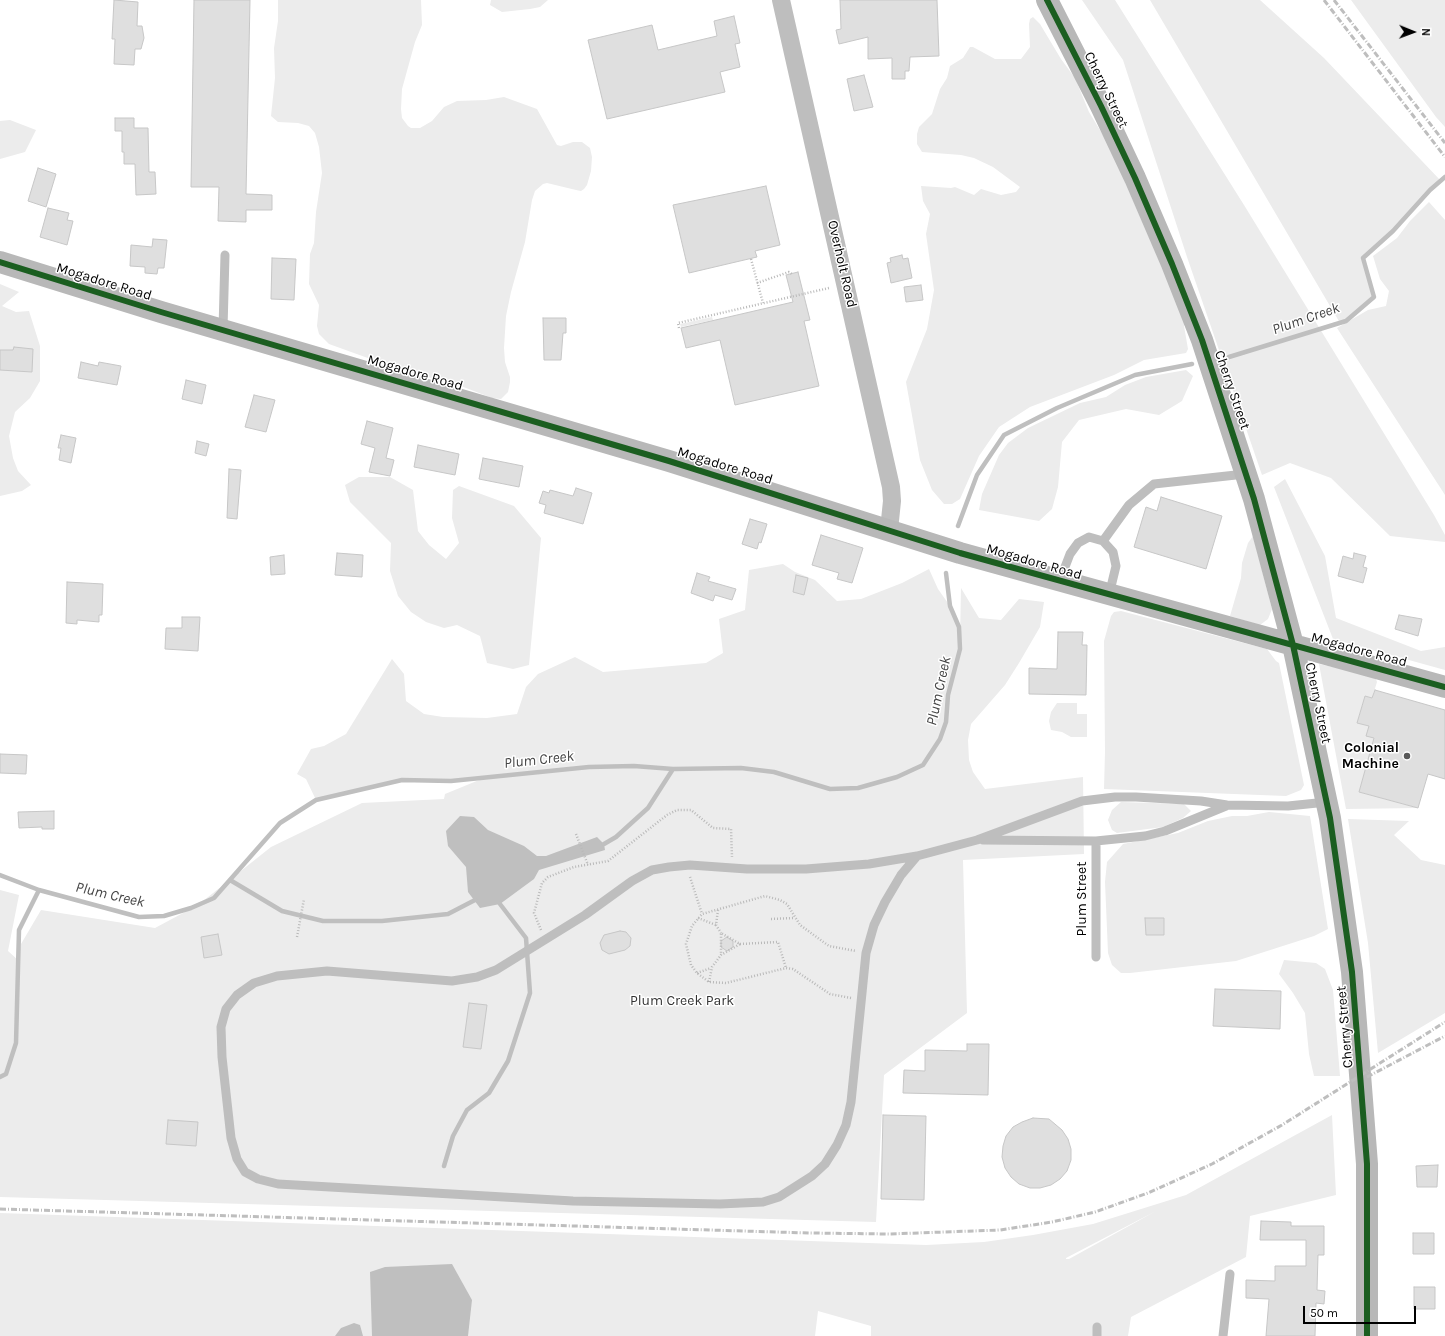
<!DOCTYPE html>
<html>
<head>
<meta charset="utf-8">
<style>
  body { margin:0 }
  #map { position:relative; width:1445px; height:1336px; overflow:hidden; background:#fff; font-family:Karla,sans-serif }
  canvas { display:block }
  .north { position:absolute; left:1393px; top:12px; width:40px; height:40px; -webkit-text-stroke:3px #fff; paint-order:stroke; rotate:91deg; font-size:11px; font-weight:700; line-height:16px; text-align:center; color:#000 }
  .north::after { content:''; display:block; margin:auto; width:14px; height:18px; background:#000; clip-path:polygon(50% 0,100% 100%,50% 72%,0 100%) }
  .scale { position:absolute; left:1303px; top:1306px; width:113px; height:18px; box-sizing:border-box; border:2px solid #000; border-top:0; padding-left:5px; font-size:12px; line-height:14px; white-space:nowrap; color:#000; -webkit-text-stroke:3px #fff; paint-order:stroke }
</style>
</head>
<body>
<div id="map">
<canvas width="1445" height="1336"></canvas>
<div class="north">N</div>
<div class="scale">50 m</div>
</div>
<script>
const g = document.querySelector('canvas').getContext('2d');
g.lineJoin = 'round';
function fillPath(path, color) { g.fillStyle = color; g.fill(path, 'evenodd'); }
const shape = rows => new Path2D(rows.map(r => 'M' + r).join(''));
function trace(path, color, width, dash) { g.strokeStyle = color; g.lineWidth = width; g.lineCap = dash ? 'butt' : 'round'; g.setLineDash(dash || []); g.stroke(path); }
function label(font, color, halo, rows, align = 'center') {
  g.font = font + ' Karla,sans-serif'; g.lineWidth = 3; g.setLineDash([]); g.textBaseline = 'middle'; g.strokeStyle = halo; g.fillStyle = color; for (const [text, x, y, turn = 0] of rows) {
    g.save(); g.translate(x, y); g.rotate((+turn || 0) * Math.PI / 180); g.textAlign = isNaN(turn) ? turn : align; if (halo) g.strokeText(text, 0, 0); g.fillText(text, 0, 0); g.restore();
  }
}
fillPath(shape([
  [278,0,421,0,422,25,415,42,402,89,401,109,402,118,408,126,411,128,420,128,432,121,444,107,457,101,486,100,504,97,537,109,557,145,561,146,573,142,582,142,590,148,592,157,591,171,587,185,584,189,581,191,576,190,547,183,543,184,535,191,532,200,525,242,511,292,506,316,504,348,505,362,510,377,510,382,508,392,501,399,492,398,461,386,401,370,329,344,319,334,317,326,319,305,309,284,310,254,314,243,316,212,322,173,319,147,315,133,309,126,298,123,278,122,271,116,275,78,274,48,278,21],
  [491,0,548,0,540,7,530,9,502,12,490,5],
  [1082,0,1115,0,1244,205,1434,515,1445,535,1445,542,1390,536,1331,478,1290,463,1262,475,1187,257,1123,60],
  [1150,0,1260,0,1324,58,1441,181,1430,190,1393,231,1363,257,1374,297,1346,321,1340,323],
  [1351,0,1445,0,1445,127,1436,117],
  [1033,17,1040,24,1061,59,1075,78,1089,112,1109,145,1186,323,1184,326,1188,349,1186,353,1144,360,1114,375,1030,407,999,427,979,456,960,499,952,504,944,504,932,490,920,460,906,382,927,329,934,290,926,234,930,214,923,201,921,186,951,188,955,187,974,195,981,189,1001,195,1016,192,1020,187,993,167,974,158,961,155,922,152,917,144,917,134,919,127,932,114,940,89,947,78,950,66,963,58,970,47,973,47,995,59,1021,59,1030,47,1029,24,1030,19],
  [10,120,36,130,25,152,0,159,0,121],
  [1429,202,1445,220,1445,495,1337,328,1368,310,1386,306,1389,291,1380,279,1373,256,1397,238,1410,221],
  [0,284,19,292,2,306,16,312,29,311,40,346,40,381,30,398,15,412,9,436,13,458,18,471,31,485,22,491,0,496],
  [712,317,713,320,681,327,680,324],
  [1186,370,1193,376,1182,401,1159,415,1126,409,1079,420,1062,442,1058,487,1052,509,1039,521,979,510,982,494,999,455,1008,443,1028,428,1080,403,1106,397,1125,385,1146,377],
  [359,477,390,477,413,490,418,531,429,545,446,559,459,543,452,518,453,490,459,486,514,506,541,538,529,665,513,669,487,663,480,636,457,625,444,628,426,622,411,612,398,596,390,571,391,543,350,502,345,485],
  [1285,479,1325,556,1336,618,1421,651,1445,647,1445,670,1333,639,1274,487],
  [1253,536,1272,609,1268,619,1260,625,1230,616,1241,578,1242,563,1248,543],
  [783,564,795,572,815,580,837,601,861,599,902,583,929,569,938,589,950,606,959,627,960,639,961,588,979,618,1001,620,1019,599,1044,602,1040,627,1019,663,1005,685,971,724,968,740,969,760,973,772,985,789,1083,777,1084,854,963,860,967,1013,884,1075,876,1222,0,1197,0,890,19,895,8,951,18,960,21,944,41,910,155,928,198,905,271,847,362,803,444,799,445,794,484,778,451,781,402,780,316,800,306,779,297,774,311,749,324,746,346,734,392,659,404,674,406,701,424,714,443,717,487,718,517,714,526,687,538,674,575,657,603,672,706,663,723,653,719,619,745,610,749,570],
  [1121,611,1267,649,1276,661,1279,663,1304,785,1301,790,1286,796,1104,789,1105,752,1104,641,1111,616,1114,612],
  [1319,664,1375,676,1377,682,1372,698,1365,696,1357,723,1369,726,1367,736,1374,738,1359,792,1418,808,1346,809],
  [1057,703,1077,703,1077,714,1087,714,1087,737,1071,737,1062,732,1051,730,1049,721,1051,712],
  [1121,802,1184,804,1191,811,1183,818,1163,827,1117,833,1112,830,1108,820,1112,810],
  [1269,812,1310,816,1328,929,1314,936,1236,961,1130,973,1121,973,1112,965,1108,953,1105,882,1107,862,1123,844,1178,833,1208,821,1232,816,1247,816],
  [1348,819,1409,821,1394,835,1421,860,1445,865,1445,1013,1378,1053,1368,943],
  [1284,960,1316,963,1325,969,1333,990,1340,1076,1314,1076,1309,1054,1305,1013,1293,993,1279,974],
  [1332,1115,1336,1195,1250,1216,1246,1257,1131,1317,1128,1336,871,1336,871,1326,818,1311,815,1336,0,1336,0,1213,926,1245,984,1242,1033,1235,1093,1224,1186,1195],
  [1156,1211,1069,1259,1066,1259,1066,1258]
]), '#ececec');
fillPath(shape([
  [460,816,474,817,488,830,524,846,537,856,546,856,597,837,604,844,605,850,539,870,534,879,500,904,480,908,468,892,466,867,448,846,446,831],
  [452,1264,472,1300,468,1336,372,1336,370,1272,385,1267],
  [354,1323,360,1325,363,1336,335,1336,341,1328]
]), '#bfbfbf');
trace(shape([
  [1229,357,1346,321,1374,297,1363,258,1393,231,1430,190,1445,177],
  [958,526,977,475,1004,435,1057,408,1135,375,1192,364],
  [604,844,616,837,648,808,673,769],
  [0,875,39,890,139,917,164,916,191,908,214,898,280,823,316,800,402,780,451,781,589,767,634,766,673,769,741,768,774,772,830,789,858,788,897,777,923,765,940,739,946,722,948,695,960,649,959,627,950,606,946,573],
  [230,880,282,911,323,921,382,921,448,914,475,900],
  [0,1077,6,1074,16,1043,19,930,39,890],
  [444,1166,453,1136,467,1110,489,1093,508,1061,530,993,526,938,500,904]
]), '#bfbfbf', 4.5);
const building = shape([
  [114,0,138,2,137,26,142,26,144,38,141,49,135,49,134,65,114,64,115,39,112,39,114,0],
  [194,0,250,0,246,194,272,195,272,210,246,210,246,222,218,221,219,187,191,187,194,0],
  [840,0,937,0,939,56,910,57,909,71,905,71,905,79,892,79,892,58,868,59,868,37,839,44,836,30,841,29,840,0],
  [734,16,740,43,735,44,740,67,720,72,725,92,607,119,588,40,652,25,658,50,717,36,714,21,734,16],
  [864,75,873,107,854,111,847,79,864,75],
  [115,118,134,118,134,128,148,128,149,172,155,172,156,194,136,195,135,164,124,164,124,152,122,152,122,131,115,131,115,118],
  [38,168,56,174,46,207,28,201,38,168],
  [766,186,780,245,755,251,757,257,689,273,673,205,766,186],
  [48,208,69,213,67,220,73,221,67,245,40,237,48,208],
  [153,239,167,240,164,268,158,268,157,274,145,273,145,267,130,266,131,245,152,247,153,239],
  [902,255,903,259,908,258,912,278,891,283,887,263,891,262,890,258,902,255],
  [272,258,296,259,294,300,271,299,272,258],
  [798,272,810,320,804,321,819,386,735,405,720,340,686,348,681,328,793,302,786,275,798,272],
  [921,285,923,300,906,302,904,287,921,285],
  [543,318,566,318,566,333,563,333,561,360,544,360,543,318],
  [14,347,33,349,32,372,0,370,0,350,13,350,14,347],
  [81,362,98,366,99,362,121,366,117,385,78,378,81,362],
  [186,380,206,385,202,404,182,399,186,380],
  [254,395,275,400,266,432,245,427,254,395],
  [367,421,393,428,386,458,394,460,390,476,369,472,375,448,361,444,367,421],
  [61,435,76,438,71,463,59,460,61,448,58,448,61,435],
  [197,441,209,444,206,456,195,453,197,441],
  [418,445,459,454,455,475,414,467,418,445],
  [483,458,523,466,519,487,479,479,483,458],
  [229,469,241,470,237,519,227,518,229,469],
  [576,488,592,493,583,524,544,513,546,505,539,503,543,491,549,493,550,490,573,496,576,488],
  [1161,497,1222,516,1206,569,1134,547,1146,507,1157,511,1161,497],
  [750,519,767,524,761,543,759,542,757,549,742,544,750,519],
  [821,535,863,548,852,583,837,579,839,573,812,565,821,535],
  [337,553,363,555,362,577,335,575,337,553],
  [1354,553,1366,556,1363,567,1367,568,1363,583,1338,576,1343,556,1353,559,1354,553],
  [284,555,285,574,271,575,270,557,284,555],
  [697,573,710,577,708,581,736,589,732,600,715,595,713,601,691,593,697,573],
  [796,575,808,578,804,595,793,592,796,575],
  [67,582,103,584,102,615,99,615,99,622,77,620,77,624,66,623,67,582],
  [1399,615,1422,619,1418,636,1395,629,1399,615],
  [182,617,200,617,198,651,165,649,166,628,182,628,182,617],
  [1058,632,1083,632,1082,645,1087,645,1086,695,1029,694,1029,668,1057,669,1058,632],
  [1375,690,1445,710,1445,779,1428,774,1418,808,1359,792,1374,738,1366,736,1369,726,1357,723,1365,696,1372,698,1375,690],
  [0,754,27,755,26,774,0,773,0,754],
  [54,811,54,829,42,829,42,827,19,828,18,812,54,811],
  [1145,918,1164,918,1164,935,1146,935,1145,918],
  [620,931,626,932,631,938,630,946,625,950,609,954,602,950,600,943,604,935,620,931],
  [218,934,222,955,204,958,201,937,218,934],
  [727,937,733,941,733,947,727,951,721,947,721,941,727,937],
  [1215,989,1281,991,1280,1029,1213,1026,1215,989],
  [469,1003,487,1005,481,1049,463,1047,469,1003],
  [967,1044,989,1044,988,1095,903,1093,904,1070,925,1071,925,1050,967,1051,967,1044],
  [883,1115,926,1116,924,1200,881,1199,883,1115],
  [1033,1118,1049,1119,1062,1130,1068,1139,1071,1149,1071,1160,1067,1171,1060,1179,1051,1185,1040,1188,1030,1188,1019,1184,1011,1177,1005,1168,1002,1157,1003,1146,1006,1136,1013,1127,1022,1122,1033,1118],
  [168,1120,198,1122,196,1146,166,1144,168,1120],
  [1438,1165,1437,1187,1417,1187,1416,1166,1438,1165],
  [1261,1221,1291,1222,1291,1226,1324,1226,1324,1255,1318,1255,1317,1290,1325,1291,1324,1304,1316,1303,1315,1336,1266,1336,1269,1299,1246,1298,1246,1280,1275,1281,1275,1266,1306,1266,1306,1240,1260,1240,1261,1221],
  [1413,1233,1434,1233,1434,1254,1413,1254,1413,1233],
  [1414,1287,1435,1287,1435,1309,1414,1309,1414,1287]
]);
fillPath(building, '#dfdfdf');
trace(building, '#c7c7c7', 1);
trace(shape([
  [751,259,763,303],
  [757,283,789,272,792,274],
  [679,328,678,323,829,288],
  [576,834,588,865],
  [690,877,702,914],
  [718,910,716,925,721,933],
  [698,918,716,925],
  [771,919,794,918],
  [541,930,534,913,542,883,548,877,574,867,608,861,667,815,677,810,691,810,713,828,731,829,732,857],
  [297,937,304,899],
  [740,944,778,942,786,968],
  [697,973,711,968],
  [709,982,712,967,721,955,740,944,721,933,721,955],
  [851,998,830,994,793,969,786,968,726,983,709,982,697,973,691,965,686,944,692,926,702,914,765,896,780,900,787,904,800,925,829,946,856,951]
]), '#b9b9b9', 2.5, [1, 2]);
trace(shape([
  [223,329,225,255],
  [1103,541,1129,505,1154,484,1245,474],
  [1060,580,1070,554,1078,543,1089,537,1103,541,1113,552,1116,566,1109,595],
  [983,840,1096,841,1145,836,1165,831,1226,806],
  [1096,841,1096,957],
  [917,856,901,875,885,902,874,925,866,953,851,1102,846,1125,837,1145,825,1164,812,1176,779,1197,763,1202,720,1204,573,1201,278,1184,258,1179,245,1172,237,1159,231,1138,222,1057,221,1027,226,1009,237,995,254,983,277,976,327,971,452,981,477,977,496,970,585,915,632,881,652,870,669,867,690,865,747,869,806,869,869,864,917,856],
  [917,856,977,840,1082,801,1115,797,1136,797,1201,801,1227,805,1288,806,1327,802],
  [1097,1336,1097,1327],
  [1223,1336,1230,1274]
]), '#bebebe', 9);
trace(shape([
  [781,0,891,487,892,501,889,530]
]), '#bebebe', 18);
trace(shape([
  [1047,0,1101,106,1135,178,1172,264,1202,340,1254,499,1293,645,1330,818,1352,972,1367,1164,1367,1336],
  [0,262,161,312,669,461,960,553,1445,687]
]), '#b8b8b8', 22);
trace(shape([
  [1324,0,1445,157],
  [1334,0,1445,143],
  [1367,1077,1445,1036],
  [0,1209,810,1233,889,1234,1000,1230,1052,1222,1095,1212,1148,1193,1212,1164,1282,1125,1445,1022]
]), '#bebebe', 3, [6, 2, 1, 2]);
trace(shape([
  [1047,0,1101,106,1135,178,1172,264,1202,340,1254,499,1293,645,1330,818,1352,972,1367,1164,1367,1336],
  [0,262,161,312,669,461,960,553,1445,687]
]), '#1b5e20', 6);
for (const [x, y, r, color] of [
  [1407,756,4,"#595959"]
]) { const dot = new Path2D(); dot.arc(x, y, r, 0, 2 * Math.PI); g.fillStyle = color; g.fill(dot); trace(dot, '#fff', 1.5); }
label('14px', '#000', '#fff', [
  ["Cherry Street",1106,90,64],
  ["Overholt Road",842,264,77],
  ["Mogadore Road",104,282,17],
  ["Mogadore Road",415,373,16],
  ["Cherry Street",1232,390,71],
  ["Mogadore Road",725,466,17],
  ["Mogadore Road",1034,562,16],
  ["Mogadore Road",1359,650,15],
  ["Cherry Street",1318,703,78],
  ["Plum Street",1082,899,-90],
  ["Cherry Street",1345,1027,-95]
]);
label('bold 14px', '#000', '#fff', [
  ["Colonial",1399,748],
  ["Machine",1399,764]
], 'right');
label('14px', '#333', '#fff', [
  ["Plum Creek Park",682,1001]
]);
label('italic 15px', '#444', '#fff', [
  ["Plum Creek",1306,319,-19],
  ["Plum Creek",939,691,-78],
  ["Plum Creek",539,760,-6],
  ["Plum Creek",110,895,13]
]);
</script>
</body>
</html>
